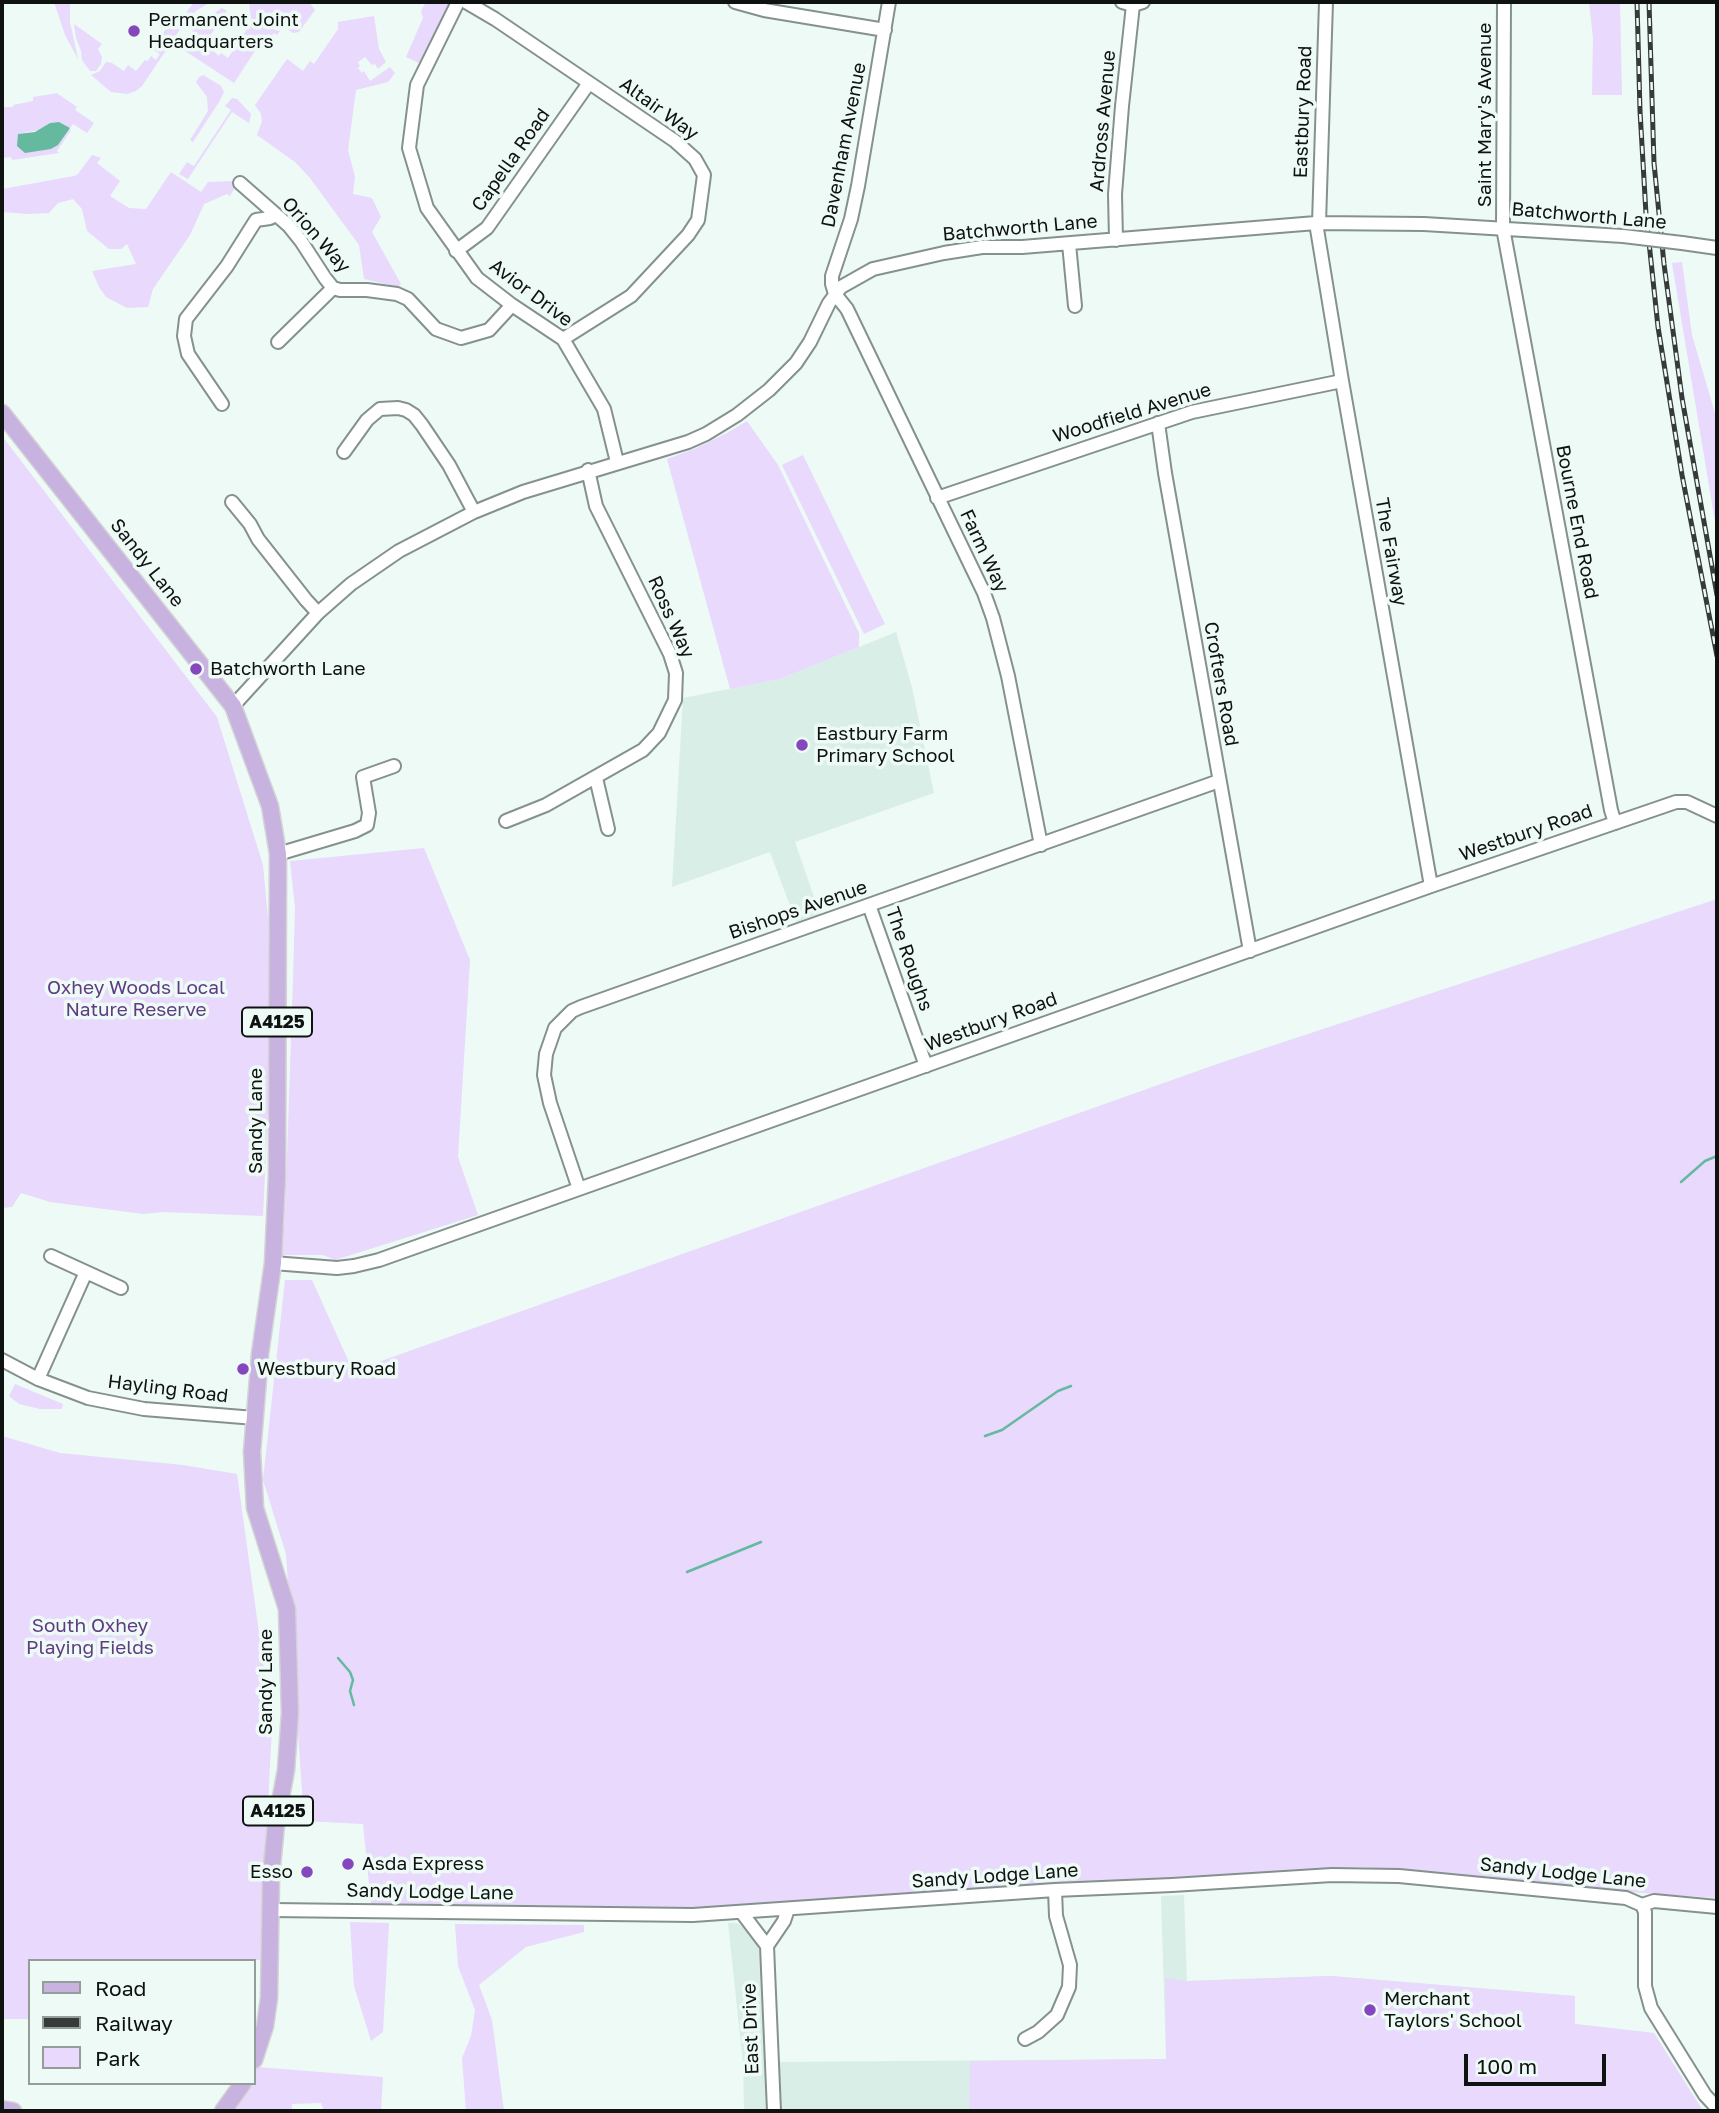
<!DOCTYPE html>
<html>
<head>
<meta charset="utf-8">
<style>
  body { margin:0 }
  #map { position:relative; width:1719px; height:2113px; overflow:hidden; background:#eefaf5; font-family:"Golos Text",sans-serif }
  canvas { display:block }
  .frame { position:absolute; inset:0; border:4px solid #0e1210; pointer-events:none }
  .legend { position:absolute; left:28px; top:1959px; width:228px; height:126px; box-sizing:border-box; background:#eefaf5; border:2px solid #949d99; margin:0; padding:9px 12px; list-style:none; font-size:21px; color:#0e1210 }
  .legend li { display:flex; align-items:center; gap:14px; height:35px }
  .legend b { width:35px; border:2px solid #949d99 }
  .scale { position:absolute; left:1464px; top:2054px; width:142px; height:32px; box-sizing:border-box; border:4px solid #0e1210; border-top:0; padding-left:9px; font-size:21px; line-height:24px; white-space:nowrap; color:#0e1210; -webkit-text-stroke:5px #eefaf5; paint-order:stroke }
</style>
</head>
<body>
<div id="map">
<canvas width="1719" height="2113"></canvas>
<div class="frame"></div>
<ul class="legend">
<li><b style="height:9px;background:#c8b3e0"></b>Road</li>
<li><b style="height:9px;background:#363b39"></b>Railway</li>
<li><b style="height:19px;background:#e8d9fd"></b>Park</li>
</ul>
<div class="scale">100 m</div>
</div>
<script>
const g = document.querySelector('canvas').getContext('2d');
g.lineJoin = 'round';
function fillPath(path, color) { g.fillStyle = color; g.fill(path, 'evenodd'); }
const shape = rows => new Path2D(rows.map(r => 'M' + r).join(''));
function trace(path, color, width, dash) { g.strokeStyle = color; g.lineWidth = width; g.lineCap = dash ? 'butt' : 'round'; g.setLineDash(dash || []); g.stroke(path); }
function label(font, color, halo, rows, align = 'center') {
  g.font = font + ' "Golos Text",sans-serif'; g.lineWidth = 7; g.setLineDash([]); g.textBaseline = 'middle'; g.strokeStyle = halo; g.fillStyle = color; for (const [text, x, y, turn = 0] of rows) {
    g.save(); g.translate(x, y); g.rotate((+turn || 0) * Math.PI / 180); g.textAlign = isNaN(turn) ? turn : align; if (halo) g.strokeText(text, 0, 0); g.fillText(text, 0, 0); g.restore();
  }
}
fillPath(shape([
  [896,632,912,687,934,793,795,842,820,914,796,922,770,852,672,887,683,698,780,679],
  [1184,1895,1187,1981,1331,1976,1575,1996,1575,2024,1654,2033,1703,2111,744,2111,743,2064,728,1923,737,1923,745,1928,758,1946,760,1956,772,1955,777,2062,1166,2059,1161,1896]
]), '#d9eee7');
fillPath(shape([
  [54,2,70,2,70,22,78,59,65,35],
  [194,2,211,2,197,10,185,22,142,86,136,91,127,94,111,92,91,75,100,71,106,62,112,63,124,71,128,65,136,71,145,60,148,61,151,56,156,60,160,54,152,49,173,19,179,23],
  [249,2,309,2,315,10,299,32,293,33,284,27,251,20],
  [426,2,451,2,419,63,406,57,423,18,421,11],
  [1589,2,1620,2,1622,95,1592,95,1593,38],
  [222,8,227,11,205,43,219,56,221,53,228,58,251,23,280,31,277,35,274,33,269,40,264,37,234,83,185,51,183,46,183,42,199,23],
  [374,16,379,49,386,62,378,69,375,64,372,65,365,57,358,62,360,66,358,68,362,73,364,71,370,81,390,67,395,73,388,82,356,90,348,150,355,177,353,194,372,198,381,217,372,232,401,284,398,287,364,279,359,245,310,178,295,162,257,135,262,121,261,114,255,105,287,59,303,71,310,61,314,64,338,29,338,22],
  [74,24,102,44,98,49,102,57,101,64,96,71,90,71,82,60,81,51,76,38],
  [203,75,221,86,224,92,219,102,193,142,190,140,208,111,207,97,196,82,199,77],
  [58,93,58,94,77,107,75,110,94,123,87,133,73,124,70,128,59,122,50,123,40,130,18,134,51,149,58,145,69,129,71,130,57,151,59,153,12,160,11,157,2,158,2,107,13,107,13,105,33,101,33,97],
  [232,98,237,99,251,114,249,123,232,112,188,179,179,174,187,162,194,166,231,110,225,106],
  [92,155,101,158,97,163,120,181,110,196,129,208,146,209,171,172,201,192,208,182,232,181,237,184,230,196,227,194,204,204,190,235,153,289,148,307,127,308,106,297,99,287,92,271,136,264,127,244,121,249,109,249,87,231,82,209,73,199,58,203,49,213,28,214,2,212,2,189,74,176,78,174],
  [1682,262,1692,335,1717,420,1717,534,1672,263],
  [747,421,778,465,859,633,859,647,780,679,730,689,667,459,694,449,727,433],
  [2,436,217,717,263,865,268,918,271,1044,263,1216,164,1212,143,1214,50,1202,21,1193,12,1207,2,1208],
  [803,455,885,624,864,634,782,465],
  [424,848,470,960,458,1157,478,1215,335,1260,323,1255,282,1255,285,1217,293,980,295,908,290,861],
  [1717,899,1717,1898,1567,1888,1363,1867,682,1909,371,1904,363,1824,304,1821,286,1554,263,1480,285,1280,312,1280,353,1371,1220,1063],
  [15,1384,63,1404,62,1409,40,1409,19,1404,9,1396],
  [2,1436,60,1453,183,1465,237,1474,272,1727,260,1960,30,1961,30,2019,2,2019],
  [350,1922,389,1923,383,2032,371,2041,354,1986],
  [455,1924,584,1925,584,1932,526,1947,479,1985,492,2020,504,2111,466,2111,462,2058,471,2036,475,2010,458,1966],
  [1331,1976,1575,1996,1575,2024,1654,2033,1703,2111,969,2111,970,2061,1166,2059,1165,1978,1187,1981],
  [257,2067,383,2077,381,2111,324,2111,321,2103,292,2104,292,2111,232,2111,248,2083,254,2083,254,2073]
]), '#e8d9fd');
fillPath(shape([
  [59,122,70,128,58,145,51,149,25,153,17,146,18,134,35,132,50,123]
]), '#65b99f');
trace(shape([
  [1681,1182,1705,1161,1717,1156],
  [985,1436,1002,1430,1058,1391,1071,1386],
  [687,1572,761,1542],
  [338,1658,350,1672,353,1680,350,1691,354,1705]
]), '#65b99f', 2.5);
const minor = shape([
  [458,2,417,85,409,148,427,208,477,278,512,305,563,339,604,409,617,462],
  [466,2,495,19,675,141,695,159,704,175,698,220,688,235,631,296,563,339],
  [735,2,764,10,885,30],
  [889,2,858,186,851,219,832,276,832,284,835,294,847,309,984,593,993,618,1008,676,1041,845],
  [1122,2,1133,5,1143,2],
  [1504,2,1503,228,1611,810,1615,823],
  [240,183,289,226,301,241,325,278,333,288,340,290,367,290,397,294,408,299,436,329,461,338,489,330,512,305],
  [1316,223,1342,381,1431,886],
  [1319,223,1326,2],
  [1116,240,1115,194,1122,106,1133,5],
  [1682,243,1717,248],
  [1069,244,1075,306],
  [456,251,487,228,589,83],
  [278,342,333,288],
  [222,404,188,354,184,336,186,319,227,266,256,220,270,218,276,215],
  [1158,423,1165,473,1250,951],
  [344,452,367,420,380,409,398,408,406,410,414,415,422,425,449,465,474,512],
  [937,498,1192,412,1342,381],
  [232,502,250,524,258,539,306,600,318,613],
  [233,706,318,613,351,584,399,551,474,512,523,492,688,442,706,434,737,415,769,390,796,363,810,342,829,303,841,287,873,269,944,253,982,247,1022,247,1316,223,1424,224,1623,236],
  [596,778,608,829],
  [506,821,546,805,643,750,659,733,675,700,676,673,670,654,596,506,588,470],
  [278,854,355,831,367,825,369,813,363,777,394,766],
  [869,905,926,1066],
  [579,1189,550,1103,544,1075,546,1054,555,1028,572,1011,581,1007,1219,781],
  [51,1256,121,1288],
  [273,1263,337,1268,354,1266,379,1260,1431,886,1676,802,1687,802,1717,816],
  [2,1360,38,1379,88,1398,144,1409,255,1418],
  [38,1379,86,1272],
  [1642,1905,1645,1912,1645,1986,1651,2008,1705,2095,1717,2108],
  [271,1910,693,1915,1055,1890,1172,1885,1332,1875,1399,1876,1626,1898,1642,1905,1654,1901,1717,1907],
  [742,1913,767,1946,774,2111],
  [767,1946,784,1921,788,1909],
  [1025,2039,1038,2032,1057,2015,1069,1987,1070,1965,1056,1916,1055,1890]
]);
const major = shape([
  [2,413,233,706,270,806,278,854,277,1177,273,1263,260,1354,252,1452,255,1508,287,1609,290,1713,286,1770,276,1824,271,1876,269,1998,265,2026,254,2060],
  [2,2109,13,2111],
  [223,2111,243,2083]
]);
trace(minor, '#85918d', 16);
trace(major, '#d4d4d4', 19);
trace(minor, '#fff', 12);
trace(major, '#c8b3e0', 16);
const rail = shape([
  [1637,2,1640,111,1646,214,1658,327,1682,475,1717,656],
  [1649,2,1654,163,1664,264,1682,398,1717,595]
]);
trace(rail, '#363b39', 5);
trace(rail, '#eefaf5', 2.5, [8]);
const minorBridge = shape([
  [1623,236,1682,243]
]);
trace(minorBridge, '#85918d', 16, []);
trace(minorBridge, '#fff', 12);
for (const [x, y, r, color] of [
  [134,31,7,"#8547bd"],
  [196,669,7,"#8547bd"],
  [802,745,7,"#8547bd"],
  [243,1369,7,"#8547bd"],
  [348,1864,7,"#8547bd"],
  [307,1872,7,"#8547bd"],
  [1370,2010,7,"#8547bd"]
]) { const dot = new Path2D(); dot.arc(x, y, r, 0, 2 * Math.PI); g.fillStyle = color; g.fill(dot); trace(dot, '#eefaf5', 2.5); }
for (const [x, y, w] of [
  [277,1022,70],
  [278,1811,70]
]) { const box = new Path2D(); box.roundRect(x - w / 2, y - 14.5, w, 29, 5); g.fillStyle = '#eefaf5'; g.fill(box); trace(box, '#0e1210', 2); }
label('bold 18px', '#0e1210', null, [
  ["A4125",277,1022],
  ["A4125",278,1811]
]);
label('19px', '#0e1210', '#eefaf5', [
  ["Permanent Joint",148,20],
  ["Headquarters",148,42],
  ["Batchworth Lane",210,669],
  ["Eastbury Farm",816,734],
  ["Primary School",816,756],
  ["Westbury Road",257,1369],
  ["Asda Express",362,1864],
  ["Esso",293,1872,"right"],
  ["Merchant",1384,1999],
  ["Taylors' School",1384,2021]
], 'left');
label('19px', '#0e1210', '#eefaf5', [
  ["Altair Way",659,109,36],
  ["Eastbury Road",1303,112,-88],
  ["Saint Mary's Avenue",1485,115,-90],
  ["Ardross Avenue",1103,121,-85],
  ["Davenham Avenue",844,145,-79],
  ["Capella Road",511,160,-55],
  ["Batchworth Lane",1589,216,5],
  ["Batchworth Lane",1020,228,-5],
  ["Orion Way",316,235,49],
  ["Avior Drive",531,293,37],
  ["Woodfield Avenue",1132,413,-17],
  ["Bourne End Road",1577,522,79],
  ["Farm Way",984,551,65],
  ["The Fairway",1391,552,80],
  ["Sandy Lane",147,563,52],
  ["Ross Way",671,617,66],
  ["Crofters Road",1221,684,80],
  ["Westbury Road",1526,833,-19],
  ["Bishops Avenue",798,910,-19],
  ["The Roughs",909,959,71],
  ["Westbury Road",991,1022,-20],
  ["Sandy Lane",256,1121,-90],
  ["Hayling Road",168,1389,7],
  ["Sandy Lane",266,1682,-90],
  ["Sandy Lodge Lane",1563,1873,6],
  ["Sandy Lodge Lane",995,1876,-4],
  ["Sandy Lodge Lane",430,1892,1],
  ["East Drive",751,2029,-92]
]);
label('19px', '#5f3b84', '#eefaf5', [
  ["Oxhey Woods Local",136,988],
  ["Nature Reserve",136,1010],
  ["South Oxhey",90,1626],
  ["Playing Fields",90,1648]
]);
</script>
</body>
</html>
